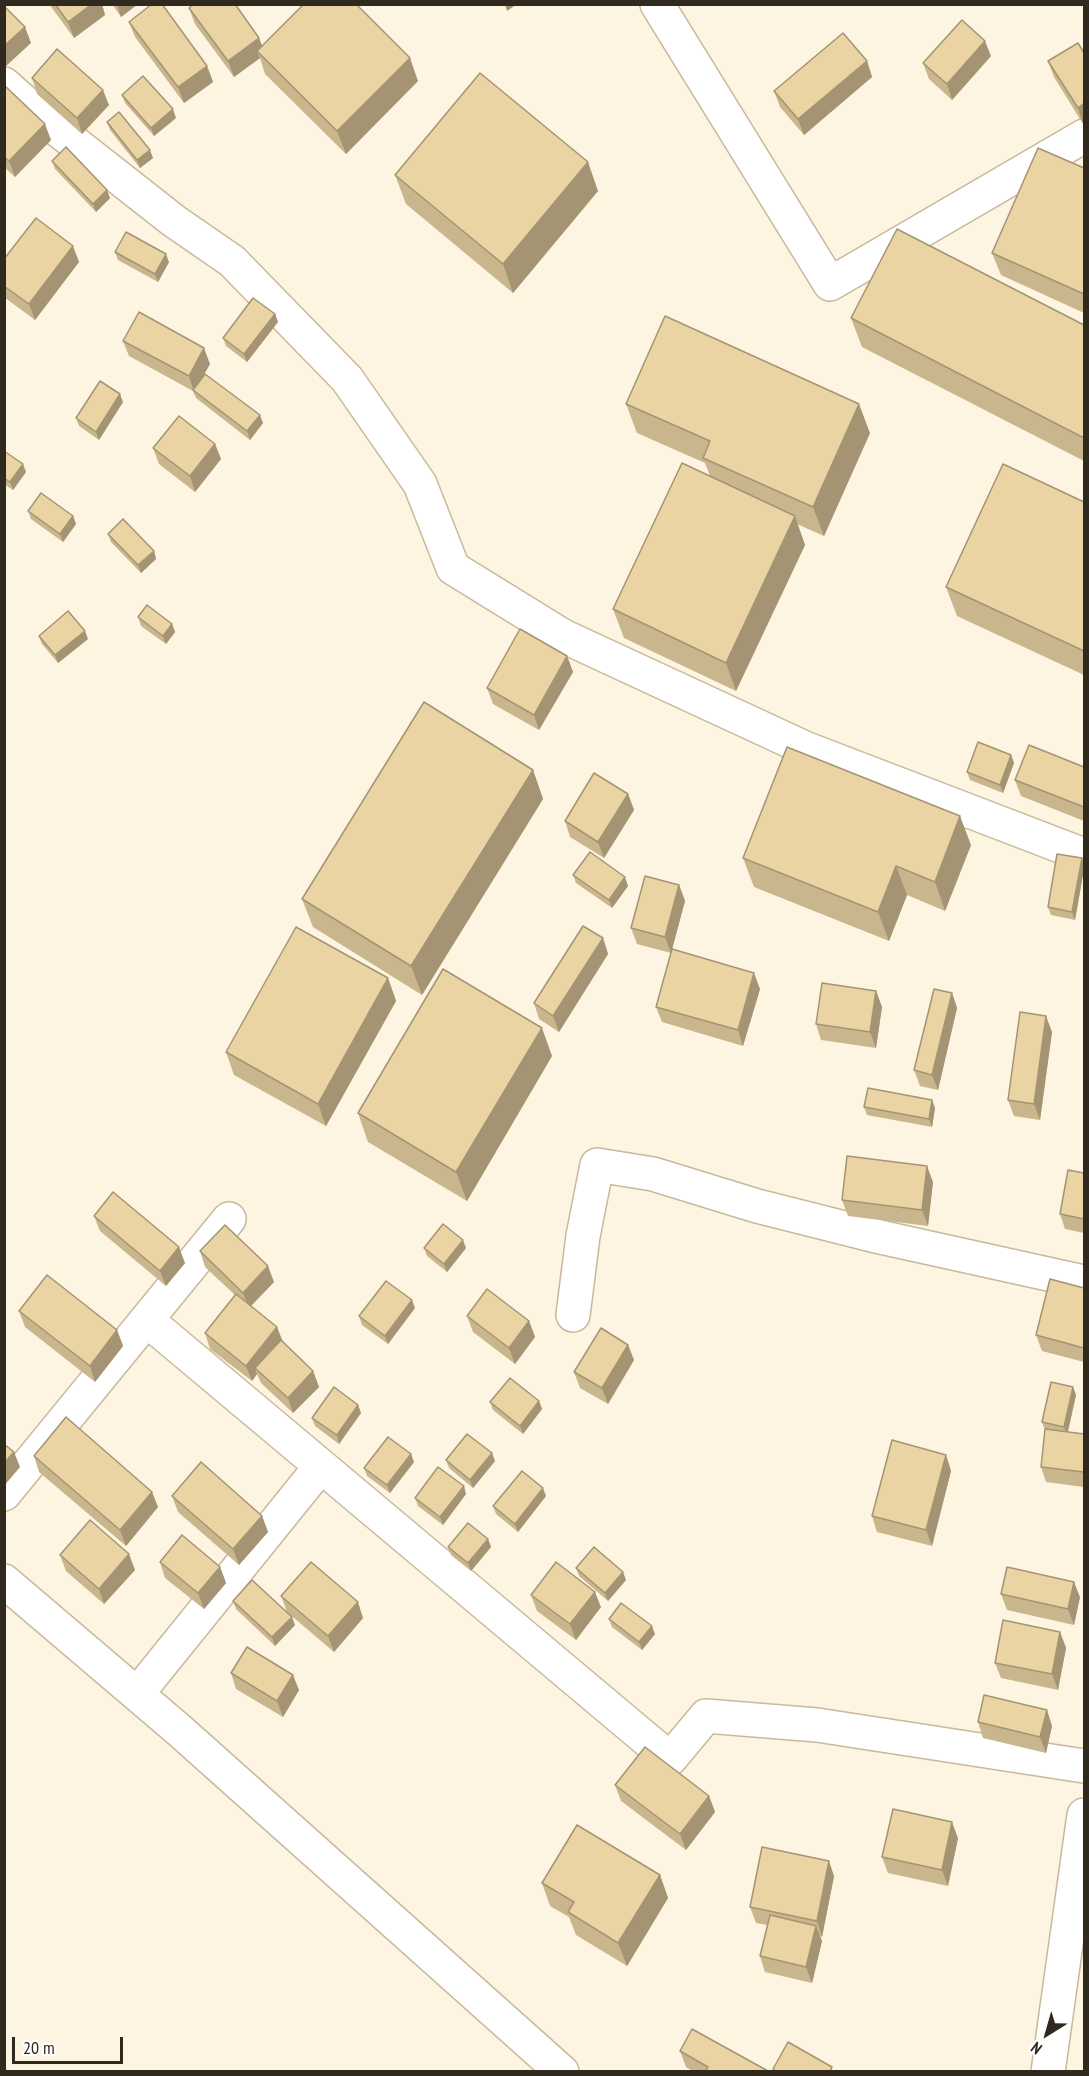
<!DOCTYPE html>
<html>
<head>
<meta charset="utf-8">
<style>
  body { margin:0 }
  #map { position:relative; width:1089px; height:2076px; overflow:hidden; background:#fdf4e1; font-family:"PT Sans Narrow",sans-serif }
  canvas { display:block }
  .frame { position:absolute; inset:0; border:6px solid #302a1e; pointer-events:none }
  .north { position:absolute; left:1017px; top:2004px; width:60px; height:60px; -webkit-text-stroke:4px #fff; paint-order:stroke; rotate:217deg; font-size:16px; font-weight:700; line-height:24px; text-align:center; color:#302a1e }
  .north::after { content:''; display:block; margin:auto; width:21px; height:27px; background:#302a1e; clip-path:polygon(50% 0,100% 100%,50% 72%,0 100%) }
  .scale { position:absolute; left:12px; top:2037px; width:111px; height:27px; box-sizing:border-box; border:3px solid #302a1e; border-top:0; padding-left:8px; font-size:18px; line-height:21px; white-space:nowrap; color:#302a1e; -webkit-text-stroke:4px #fff; paint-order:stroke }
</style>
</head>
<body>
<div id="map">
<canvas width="1089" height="2076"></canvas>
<div class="frame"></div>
<div class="north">N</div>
<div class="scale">20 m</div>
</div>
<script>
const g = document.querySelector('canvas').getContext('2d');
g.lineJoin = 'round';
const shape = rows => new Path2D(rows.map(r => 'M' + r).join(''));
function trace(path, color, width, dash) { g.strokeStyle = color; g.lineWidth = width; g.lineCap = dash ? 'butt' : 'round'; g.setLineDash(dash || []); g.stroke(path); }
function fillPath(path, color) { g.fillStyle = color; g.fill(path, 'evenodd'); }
const minor = shape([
  [657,4,830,284,1084,136],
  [4,84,39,115,174,221,232,261,347,379,420,484,453,568,563,636,807,749,1084,855],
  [573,1315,583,1236,597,1165,653,1174,757,1206,880,1237,1084,1282],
  [148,1321,321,1466],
  [4,1494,229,1219],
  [4,1581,179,1730,562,2072],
  [137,1694,321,1466,670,1759,706,1716,817,1725,1084,1766],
  [1048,2072,1084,1815]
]);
trace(minor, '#c8b99c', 36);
trace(minor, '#fff', 33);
fillPath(shape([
  [49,4,102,4,105,15,74,38],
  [112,4,138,4,121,17],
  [189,8,259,38,262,46,418,81,346,154,265,74,260,58,234,77,195,24],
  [129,22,207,66,213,82,184,103,135,37],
  [1078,43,1083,124,1054,77,1048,61],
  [991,56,952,100,929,79,923,63],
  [867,61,872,77,804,135,780,107,774,91],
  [32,78,109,105,82,134,37,94],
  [4,85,51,140,15,177,4,167],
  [122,95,176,118,154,136,125,103],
  [107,122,153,158,140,168,110,130],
  [52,161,110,198,96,212,55,169],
  [1084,168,1084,313,1001,275,992,253],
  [395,175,598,191,513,293,406,204],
  [115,252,169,262,158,282,118,260],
  [4,259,79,262,35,320,4,297],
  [275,314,278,322,247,362,226,346,223,338],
  [851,318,1084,325,1084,461,862,347],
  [123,341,210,364,203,377,263,423,250,440,196,398,193,391,129,356],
  [123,402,99,440,79,426,76,418],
  [626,404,870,433,824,536,797,524,805,545,736,691,624,638,613,609,710,476,705,463,637,433],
  [215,444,221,459,195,492,159,464,153,448],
  [4,451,26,472,13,490,4,484],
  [1084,502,1084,675,957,616,946,587],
  [28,511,73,516,76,524,63,542,31,519],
  [108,534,154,551,156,559,141,573,111,542],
  [138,617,172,624,175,632,166,644,141,626],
  [39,636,88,639,58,663,42,644],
  [567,656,573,672,539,730,493,704,487,688],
  [1011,755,1014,763,1003,793,970,780,967,772],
  [1084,767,1084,821,1021,796,1015,780],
  [533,770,543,799,422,995,313,927,302,899],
  [628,794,634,810,604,858,570,837,565,821],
  [971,845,945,911,907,895,889,941,754,887,743,858],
  [1082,858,1084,865,1084,869,1075,920,1051,915,1048,907],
  [573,875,628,886,612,908,576,883],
  [679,885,685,901,671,953,637,944,631,928],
  [603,938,608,954,559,1032,539,1019,534,1003],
  [388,978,396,1001,326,1126,234,1075,226,1052],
  [760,989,743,1046,662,1022,656,1007],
  [876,991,882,1007,876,1048,821,1040,816,1024],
  [952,993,957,1008,938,1090,920,1086,914,1070],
  [1052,1032,1040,1120,1014,1116,1008,1100],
  [552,1056,467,1201,368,1142,358,1113],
  [932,1100,935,1108,932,1127,867,1115,864,1107],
  [1084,1173,1084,1233,1065,1229,1060,1214],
  [933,1182,928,1226,848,1216,842,1200],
  [94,1216,185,1263,166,1286,100,1231],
  [424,1248,466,1248,447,1272,427,1256],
  [200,1251,274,1282,251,1306,277,1327,282,1342,313,1371,319,1387,293,1413,261,1383,257,1374,252,1381,210,1349,205,1333,235,1295,205,1267],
  [1084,1288,1084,1362,1042,1351,1036,1335],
  [415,1308,388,1344,362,1325,359,1316],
  [19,1311,117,1330,123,1346,95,1382,25,1327],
  [467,1316,529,1321,535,1337,515,1364,473,1332],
  [628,1345,634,1360,608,1404,580,1388,574,1372],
  [1073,1387,1076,1395,1068,1432,1084,1434,1084,1487,1046,1482,1041,1467,1045,1430,1042,1422],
  [539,1401,542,1409,523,1434,493,1410,490,1402],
  [358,1405,361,1413,339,1444,315,1426,312,1418],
  [946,1455,951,1471,932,1546,877,1532,872,1516],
  [34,1456,152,1492,158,1507,126,1546,39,1472],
  [446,1460,495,1461,473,1488,449,1468],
  [414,1462,390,1493,367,1476,364,1468],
  [466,1494,443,1525,418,1506,415,1498],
  [172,1496,262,1516,268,1532,239,1565,178,1512],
  [546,1496,518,1532,496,1514,493,1506],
  [488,1539,491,1547,471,1571,451,1555,448,1547],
  [60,1555,135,1570,104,1604,66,1571],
  [160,1562,220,1567,226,1583,204,1609,165,1578],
  [576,1568,626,1580,608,1601,579,1576],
  [1001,1594,1080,1597,1074,1625,1007,1610],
  [531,1595,601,1607,576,1640,537,1611],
  [281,1596,363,1618,334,1652,287,1612],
  [233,1601,295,1625,275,1646,236,1609],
  [609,1619,655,1634,642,1650,612,1627],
  [1060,1632,1066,1648,1058,1690,1001,1678,995,1663],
  [231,1673,299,1690,283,1717,236,1689],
  [978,1722,1052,1726,1046,1753,983,1738],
  [615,1785,709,1796,715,1812,686,1850,621,1801],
  [958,1838,948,1886,888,1873,882,1857],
  [660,1875,668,1898,627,1966,576,1935,569,1917,550,1906,542,1883],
  [834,1876,822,1937,820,1936,822,1941,812,1983,765,1972,760,1956,767,1925,756,1923,750,1907],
  [680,2051,768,2072,694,2072,686,2067]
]), '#cab68d');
fillPath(shape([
  [92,4,102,4,105,15,74,38,68,22],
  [117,4,138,4,121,17],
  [505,4,517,4,507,11],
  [25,27,31,43,5,67,4,46],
  [259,38,265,54,257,51,260,58,234,77,228,61],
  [985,41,991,56,952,100,947,84],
  [410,58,418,81,346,154,337,131],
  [867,61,872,77,804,135,798,119],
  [207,66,213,82,184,103,178,87],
  [103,90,109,105,82,134,77,118],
  [1084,103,1084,123,1083,124,1078,108],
  [173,109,176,118,154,136,151,128],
  [45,124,51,140,15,177,9,161],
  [150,150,153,158,140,168,137,160],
  [588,162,598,191,513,293,503,264],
  [107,190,110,198,96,212,93,204],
  [73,246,79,262,35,320,29,304],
  [166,254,169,262,158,282,155,274],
  [275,314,278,322,247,362,244,354],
  [204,348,210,364,194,392,189,376],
  [120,394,123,402,99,440,96,432],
  [859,404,870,433,824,536,813,507],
  [260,415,263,423,250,440,247,431],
  [215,444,221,459,195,492,190,476],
  [23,464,26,472,13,490,10,482],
  [73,516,76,524,63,542,60,534],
  [795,516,805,545,736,691,726,663],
  [154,551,156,559,141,573,138,565],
  [172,624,175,632,166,644,163,636],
  [85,631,88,639,58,663,55,655],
  [567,656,573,672,539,730,534,715],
  [1011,755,1014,763,1003,793,1000,785],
  [533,770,543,799,422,995,411,966],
  [628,794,634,810,604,858,598,842],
  [960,816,971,845,945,911,935,882],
  [1082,858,1084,865,1084,869,1075,920,1072,912],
  [896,866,907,895,889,941,878,912],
  [625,877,628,886,612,908,609,900],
  [679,885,685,901,671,953,665,937],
  [603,938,608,954,559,1032,553,1016],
  [754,973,760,989,743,1046,738,1030],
  [388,978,396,1001,326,1126,318,1104],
  [876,991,882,1007,876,1048,870,1032],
  [952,993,957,1008,938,1090,932,1075],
  [1046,1016,1052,1032,1040,1120,1034,1104],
  [542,1028,552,1056,467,1201,456,1172],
  [932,1100,935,1108,932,1127,929,1119],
  [927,1166,933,1182,928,1226,922,1210],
  [463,1240,466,1248,447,1272,444,1264],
  [179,1247,185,1263,166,1286,160,1271],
  [268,1266,274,1282,249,1308,243,1293],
  [412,1300,415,1308,388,1344,385,1336],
  [529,1321,535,1337,515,1364,509,1348],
  [277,1327,283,1342,255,1368,257,1374,252,1381,246,1366],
  [117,1330,123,1346,95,1382,90,1366],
  [628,1345,634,1360,608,1404,602,1388],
  [313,1371,319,1387,293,1413,288,1398],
  [1073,1387,1076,1395,1067,1435,1064,1427],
  [539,1401,542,1409,523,1434,520,1426],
  [358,1405,361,1413,339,1444,337,1435],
  [14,1452,20,1467,4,1486,4,1463],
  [492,1453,495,1461,473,1488,470,1480],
  [411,1454,414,1462,390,1493,387,1485],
  [946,1455,951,1471,932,1546,926,1530],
  [464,1486,466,1494,443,1525,440,1517],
  [543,1488,546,1496,518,1532,515,1524],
  [152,1492,158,1507,126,1546,120,1530],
  [262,1516,268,1532,239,1565,233,1549],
  [488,1539,491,1547,471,1571,468,1563],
  [129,1554,135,1570,104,1604,99,1589],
  [220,1567,226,1583,204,1609,198,1593],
  [623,1572,626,1580,608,1601,605,1593],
  [1074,1582,1080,1597,1074,1625,1068,1609],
  [595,1592,601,1607,576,1640,570,1624],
  [358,1602,363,1618,334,1652,328,1636],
  [292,1617,295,1625,275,1646,272,1637],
  [652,1626,655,1634,642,1650,639,1642],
  [1060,1632,1066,1648,1058,1690,1052,1674],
  [293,1675,299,1690,283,1717,277,1701],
  [1047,1710,1052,1726,1046,1753,1040,1737],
  [709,1796,715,1812,686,1850,680,1834],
  [952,1822,958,1838,948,1886,942,1870],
  [829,1861,834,1876,822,1937,817,1921],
  [660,1875,668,1898,627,1966,618,1943],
  [816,1926,822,1941,812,1983,806,1967]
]), '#a49473');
const building = shape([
  [55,4,92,4,68,22,55,4],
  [152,4,162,4,207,66,178,87,129,22,152,4],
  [194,4,235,4,259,38,228,61,189,8,194,4],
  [304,4,356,4,410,58,337,131,257,51,304,4],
  [4,6,25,27,4,46,4,6],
  [962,20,985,41,947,84,923,63,962,20],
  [843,33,867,61,798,119,774,91,843,33],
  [1078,43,1084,53,1084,103,1078,108,1048,61,1078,43],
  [57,49,103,90,77,118,32,78,57,49],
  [480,73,588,162,503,264,395,175,480,73],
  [143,76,173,109,151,128,122,95,143,76],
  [4,85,45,124,9,161,4,157,4,85],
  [119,112,150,150,137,160,107,122,119,112],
  [66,147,107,190,93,204,52,161,66,147],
  [1038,148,1084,168,1084,294,992,253,1038,148],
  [36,218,73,246,29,304,4,286,4,259,36,218],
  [897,229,1084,325,1084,438,851,318,897,229],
  [126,232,166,254,155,274,115,252,126,232],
  [253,298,275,314,244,354,223,338,253,298],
  [139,312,204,348,189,376,123,341,139,312],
  [665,316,859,404,813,507,703,458,710,441,626,404,665,316],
  [205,374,260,415,247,431,193,390,205,374],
  [100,381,120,394,96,432,76,418,100,381],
  [179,416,215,444,190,476,153,448,179,416],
  [4,451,23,464,10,482,4,478,4,451],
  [682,463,795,516,726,663,613,609,682,463],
  [1003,464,1084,502,1084,651,946,587,1003,464],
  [41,493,73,516,60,534,28,511,41,493],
  [123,519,154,551,138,565,108,534,123,519],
  [147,605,172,624,163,636,138,617,147,605],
  [68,611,85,631,55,655,39,636,68,611],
  [520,629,567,656,534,715,487,688,520,629],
  [424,702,533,770,411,966,302,899,424,702],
  [978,742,1011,755,1000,785,967,772,978,742],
  [1029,745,1084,767,1084,807,1015,780,1029,745],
  [787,747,960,816,935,882,896,866,878,912,743,858,787,747],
  [594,773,628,794,598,842,565,821,594,773],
  [590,852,625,877,609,900,573,875,590,852],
  [1057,854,1082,858,1072,912,1048,907,1057,854],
  [645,876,679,885,665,937,631,928,645,876],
  [583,926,603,938,553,1016,534,1003,583,926],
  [296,927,388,978,318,1104,226,1052,296,927],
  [672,949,754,973,738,1030,656,1007,672,949],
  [443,969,542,1028,456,1172,358,1113,443,969],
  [822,983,876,991,870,1032,816,1024,822,983],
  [934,989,952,993,932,1075,914,1070,934,989],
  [1020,1012,1046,1016,1034,1104,1008,1100,1020,1012],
  [868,1088,932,1100,929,1119,864,1107,868,1088],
  [847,1156,927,1166,922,1210,842,1200,847,1156],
  [1068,1170,1084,1173,1084,1219,1060,1214,1068,1170],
  [113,1192,179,1247,160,1271,94,1216,113,1192],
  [443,1224,463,1240,444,1264,424,1248,443,1224],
  [225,1225,268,1266,243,1293,200,1251,225,1225],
  [47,1275,117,1330,90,1366,19,1311,47,1275],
  [1050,1279,1084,1288,1084,1348,1036,1335,1050,1279],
  [386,1281,412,1300,385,1336,359,1316,386,1281],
  [487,1289,529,1321,509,1348,467,1316,487,1289],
  [236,1294,277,1327,246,1366,205,1333,236,1294],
  [601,1328,628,1345,602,1388,574,1372,601,1328],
  [281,1340,313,1371,288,1398,255,1368,281,1340],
  [510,1378,539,1401,520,1426,490,1402,510,1378],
  [1051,1382,1073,1387,1064,1427,1042,1422,1051,1382],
  [334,1387,358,1405,337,1435,312,1418,334,1387],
  [66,1417,152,1492,120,1530,34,1456,66,1417],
  [1045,1429,1084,1434,1084,1472,1041,1467,1045,1429],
  [467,1434,492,1453,470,1480,446,1460,467,1434],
  [388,1437,411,1454,387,1485,364,1468,388,1437],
  [892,1440,946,1455,926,1530,872,1516,892,1440],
  [4,1444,14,1452,4,1463,4,1444],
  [201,1462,262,1516,233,1549,172,1496,201,1462],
  [438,1467,464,1486,440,1517,415,1498,438,1467],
  [522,1471,543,1488,515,1524,493,1506,522,1471],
  [90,1520,129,1554,99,1589,60,1555,90,1520],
  [468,1523,488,1539,468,1563,448,1547,468,1523],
  [182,1535,220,1567,198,1593,160,1562,182,1535],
  [594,1547,623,1572,605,1593,576,1568,594,1547],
  [311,1562,358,1602,328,1636,281,1596,311,1562],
  [556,1562,595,1592,570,1624,531,1595,556,1562],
  [1007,1567,1074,1582,1068,1609,1001,1594,1007,1567],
  [252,1580,292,1617,272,1637,233,1601,252,1580],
  [621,1603,652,1626,639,1642,609,1619,621,1603],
  [1003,1620,1060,1632,1052,1674,995,1663,1003,1620],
  [247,1647,293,1675,277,1701,231,1673,247,1647],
  [984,1695,1047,1710,1040,1737,978,1722,984,1695],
  [645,1747,709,1796,680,1834,615,1785,645,1747],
  [893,1809,952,1822,942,1870,882,1857,893,1809],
  [577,1825,660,1875,618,1943,568,1912,574,1902,542,1883,577,1825],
  [762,1847,829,1861,817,1921,750,1907,762,1847],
  [770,1915,816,1926,806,1967,760,1956,770,1915],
  [692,2029,768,2071,705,2072,708,2067,680,2051,692,2029],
  [788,2042,832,2067,830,2072,777,2072,773,2069,788,2042]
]);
fillPath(building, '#ebd4a4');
trace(building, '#a49473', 1.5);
</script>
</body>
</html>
